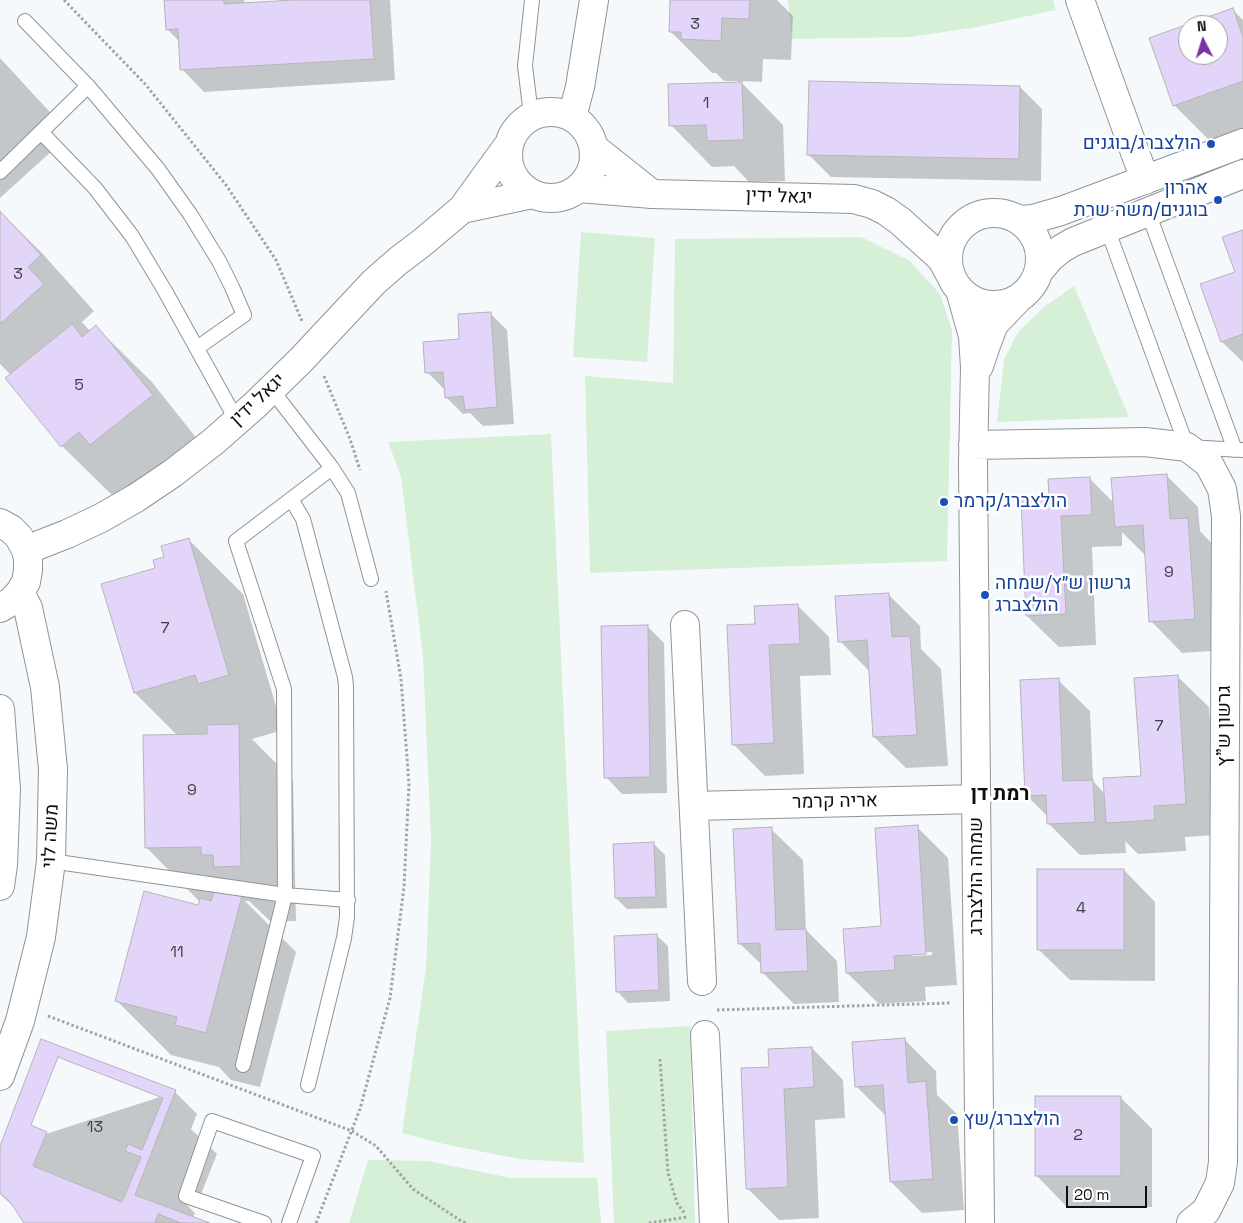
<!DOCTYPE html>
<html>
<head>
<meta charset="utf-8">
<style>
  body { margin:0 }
  #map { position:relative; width:1243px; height:1223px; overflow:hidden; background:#f6f9fc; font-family:"Space Grotesk",sans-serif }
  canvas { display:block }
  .north { position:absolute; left:1178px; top:15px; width:50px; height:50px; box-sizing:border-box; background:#fff; border:1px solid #9e9f9f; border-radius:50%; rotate:355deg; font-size:14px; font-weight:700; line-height:20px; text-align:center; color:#0d0e0f }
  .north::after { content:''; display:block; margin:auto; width:18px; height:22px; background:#7a32a5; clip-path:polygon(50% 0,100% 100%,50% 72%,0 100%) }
  .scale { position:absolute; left:1066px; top:1186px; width:81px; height:22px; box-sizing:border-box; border:2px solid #0d0e0f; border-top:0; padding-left:6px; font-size:15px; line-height:18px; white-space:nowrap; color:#0d0e0f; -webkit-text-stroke:4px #fff; paint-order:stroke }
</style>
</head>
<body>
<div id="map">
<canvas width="1243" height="1223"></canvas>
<div class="north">N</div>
<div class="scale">20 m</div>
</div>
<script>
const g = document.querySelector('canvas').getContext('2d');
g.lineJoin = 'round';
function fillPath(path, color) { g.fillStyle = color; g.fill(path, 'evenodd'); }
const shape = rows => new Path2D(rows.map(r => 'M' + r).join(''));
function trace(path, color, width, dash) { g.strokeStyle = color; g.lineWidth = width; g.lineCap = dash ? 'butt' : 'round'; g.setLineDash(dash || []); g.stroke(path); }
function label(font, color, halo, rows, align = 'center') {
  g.font = font + ' "Space Grotesk",Heebo,sans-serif'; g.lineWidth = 5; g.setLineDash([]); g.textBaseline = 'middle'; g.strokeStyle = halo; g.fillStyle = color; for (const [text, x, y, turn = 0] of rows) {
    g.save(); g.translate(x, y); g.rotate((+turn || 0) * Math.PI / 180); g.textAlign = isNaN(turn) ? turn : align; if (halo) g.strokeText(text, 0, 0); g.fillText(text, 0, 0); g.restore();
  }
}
fillPath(shape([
  [788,0,1053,0,1056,10,977,27,911,37,792,39],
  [581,232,655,238,647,362,573,357],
  [861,237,910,261,940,294,952,330,947,561,590,573,585,376,673,383,675,239],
  [1074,286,1129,417,997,422,1004,360,1018,332,1044,307],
  [551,434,584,1163,519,1159,448,1145,402,1133,426,968,431,840,423,657,401,477,388,442],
  [690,1026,695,1223,614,1223,606,1031],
  [368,1160,428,1161,511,1178,597,1178,601,1223,349,1223]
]), '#d5f0d7');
fillPath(shape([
  [166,0,244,0,245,4,316,0,390,0,395,80,204,92,182,69,180,42,167,29],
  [671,0,777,0,793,16,791,60,763,59,762,82,740,81,783,125,785,181,749,182,734,166,712,167,671,125,738,83,738,81,724,81,716,73,712,73,670,31],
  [1232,9,1243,20,1243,137,1216,147,1174,105,1188,25,1188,55,1218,55,1218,25,1188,25],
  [0,58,59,122,42,138,53,150,0,198],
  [1020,87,1042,109,1041,181,831,177,809,155],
  [0,212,41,252,94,311,82,322,90,331,96,327,151,381,206,450,117,500,62,446,11,375,0,364],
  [1243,231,1243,362,1222,342,1201,285,1236,272],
  [490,313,507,330,514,424,483,426,470,413,463,414,446,397,445,389,444,389,427,372],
  [1167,476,1198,507,1200,531,1219,551,1226,650,1182,653,1151,621,1146,556,1122,532,1122,546,1092,547,1096,645,1059,647,1027,616,1050,497,1089,478,1114,503],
  [188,539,243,594,283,730,252,739,293,780,296,921,270,921,249,901,245,901,296,952,260,1087,231,1080,219,1067,171,1055,116,1000,199,907,200,902,146,847,178,736,135,693,157,569,166,558],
  [888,594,920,626,921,649,941,669,948,766,906,768,874,737,870,672,840,641],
  [797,605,829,637,831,675,800,676,804,774,765,776,734,745,756,625],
  [647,626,664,643,667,793,622,794,606,777],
  [1177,676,1209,707,1217,835,1185,837,1186,851,1138,854,1125,841,1126,853,1080,855,1049,824,1048,817,1026,795,1058,680,1090,711,1093,781,1105,794,1142,777],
  [917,827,948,858,957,985,925,987,926,1001,879,1004,847,973,845,930,883,927],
  [932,952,932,955,912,956,912,953],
  [771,829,803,860,806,930,837,961,839,1002,794,1004,762,972,762,965,739,943],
  [654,844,665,855,667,908,627,909,616,898],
  [1124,870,1155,902,1155,981,1070,980,1038,949],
  [656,935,668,946,670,1001,628,1003,617,991],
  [904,1039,936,1071,937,1095,957,1114,964,1210,922,1213,891,1182,887,1117,856,1086],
  [812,1048,843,1080,845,1118,815,1120,819,1218,779,1220,747,1188,770,1068],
  [175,1092,197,1114,191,1129,217,1154,197,1204,182,1200,195,1213,193,1218,206,1223,26,1223,17,1210,0,1194,0,1149],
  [1120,1097,1152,1129,1152,1207,1067,1207,1036,1175]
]), '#0003');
const building = shape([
  [164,0,224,0,224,4,293,0,370,0,374,59,180,70,178,29,166,30,164,0],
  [670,0,750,0,749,19,722,18,721,41,681,39,681,32,669,32,670,0],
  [1233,8,1243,37,1243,81,1173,106,1149,38,1233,8],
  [1188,25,1218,25,1218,55,1188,55,1188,25],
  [809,81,1020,86,1019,159,807,155,809,81],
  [742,82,744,140,707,141,706,125,669,126,668,84,742,82],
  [0,211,41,255,28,267,44,284,0,324,0,211],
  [1243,230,1243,334,1221,342,1200,284,1235,272,1222,237,1243,230],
  [491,312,497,407,465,410,463,396,445,398,443,372,425,373,423,342,459,339,458,314,491,312],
  [72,324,82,337,96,325,153,395,90,445,79,432,61,447,5,378,72,324],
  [1167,474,1170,519,1188,518,1195,619,1149,622,1143,525,1115,527,1111,478,1167,474],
  [1090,477,1092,515,1061,516,1066,614,1026,616,1021,498,1049,496,1048,479,1090,477],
  [189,538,229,675,198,684,195,675,134,693,101,584,155,568,153,560,164,557,161,546,189,538],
  [889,593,892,637,910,636,917,735,873,737,867,640,838,642,835,596,889,593],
  [798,604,800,644,769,645,774,743,732,745,727,625,755,624,754,606,798,604],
  [648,625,650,777,604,778,601,626,648,625],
  [1178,675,1186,804,1154,806,1155,820,1106,823,1103,778,1141,776,1134,678,1178,675],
  [1059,678,1063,781,1093,780,1095,822,1047,824,1046,795,1025,796,1020,680,1059,678],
  [239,724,241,866,214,867,213,855,201,855,201,847,145,848,143,735,207,734,207,725,239,724],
  [918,825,926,954,894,956,895,970,846,973,843,929,881,926,875,828,918,825],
  [772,827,776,930,806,929,808,971,761,973,760,943,738,944,733,829,772,827],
  [654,842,656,897,615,898,613,844,654,842],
  [1037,869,1124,869,1124,950,1037,950,1037,869],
  [215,889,242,896,206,1033,175,1025,177,1017,115,1001,144,891,198,905,200,898,211,901,215,889],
  [657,934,659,990,616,992,614,936,657,934],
  [905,1038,908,1083,926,1081,933,1179,890,1182,883,1085,855,1087,852,1042,905,1038],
  [41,1039,176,1090,135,1195,210,1223,24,1223,11,1203,0,1193,0,1146,41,1039],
  [812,1047,814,1087,784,1089,788,1187,746,1189,741,1068,769,1067,768,1049,812,1047],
  [58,1057,163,1098,142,1150,128,1144,125,1151,141,1157,122,1202,33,1166,47,1132,31,1125,58,1057],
  [1035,1096,1121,1096,1121,1176,1035,1176,1035,1096],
  [158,1214,181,1223,155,1223,158,1214]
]);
fillPath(building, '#e2d5f9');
trace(building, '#b5b4b7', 1);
const lane = shape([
  [25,21,88,86,158,169,190,214,219,261,232,287,244,315,197,348],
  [531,115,525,66,532,0],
  [41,132,95,188,132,236,165,291,237,421],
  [0,172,88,86],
  [1148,212,1235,450],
  [1107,228,1187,447,1243,450],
  [332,468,348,493,371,579],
  [291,499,303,519,345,677,346,686,347,917,344,938,308,1085],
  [51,861,285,895,348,900],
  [243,1065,285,895,284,689,236,541,332,468,271,389],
  [264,1223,186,1196,212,1121,313,1156,289,1223]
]);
const street = shape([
  [1080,0,1145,180],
  '508 155a43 43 0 1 1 86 0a43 43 0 1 1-86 0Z',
  [572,117,580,87,594,0],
  [594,148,652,194],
  [579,188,652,194,854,199,872,204,886,211,900,221,941,258,951,276],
  [462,209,532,194],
  '948 259a46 46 0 1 1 92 0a46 46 0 1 1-92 0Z',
  [1020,220,1033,219,1061,211,1243,143],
  [1039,271,1050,258,1061,249,1073,242,1243,174],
  [960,290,973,336,975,367,973,463,980,1223],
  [979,366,986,345,994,324,1016,301],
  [973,445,1145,442,1187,447,1209,464,1222,489,1226,516,1223,1162,1220,1183,1206,1211,1191,1223],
  [26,550,67,534,101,518,136,498,173,473,213,442,255,405,301,360,374,282,398,261,423,242,462,209,507,147],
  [685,625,702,981],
  [694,806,977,799],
  [705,1035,714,1223]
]);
const secondary = shape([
  [0,523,11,529,19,537,26,550,28,558,28,570,26,582,20,592,12,601,0,608],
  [0,709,6,789,3,865,0,886],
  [0,1076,20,1021,41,937,51,861,53,769,45,687,28,608,20,592]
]);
trace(lane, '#919396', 16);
trace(street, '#919396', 30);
trace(secondary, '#919396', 30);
trace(shape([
  [64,0,146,85,226,185,276,260,302,321],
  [324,376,350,439,360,470],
  [717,1010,950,1003],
  [48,1016,352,1131,376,1146,413,1189,461,1221,466,1223],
  [660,1059,668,1173,677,1203,685,1214],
  [316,1223,360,1109,390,998,404,887,409,784,401,679,386,591],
  [649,1223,687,1217]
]), '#a1a3a5', 3, [2.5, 2.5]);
trace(lane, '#fff', 14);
trace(street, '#fff', 28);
trace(secondary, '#fff', 28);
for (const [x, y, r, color] of [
  [1211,144,5,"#1a4fb4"],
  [1218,200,5,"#1a4fb4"],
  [944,502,5,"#1a4fb4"],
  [985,595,5,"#1a4fb4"],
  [954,1120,5,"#1a4fb4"]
]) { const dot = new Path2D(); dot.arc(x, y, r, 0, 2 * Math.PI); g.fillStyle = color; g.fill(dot); trace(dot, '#fff', 2); }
label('16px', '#42404a', null, [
  ["3",695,25],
  ["1",706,104],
  ["3",18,275],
  ["5",79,386],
  ["9",1169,573],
  ["7",165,629],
  ["7",1159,727],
  ["9",192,791],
  ["4",1081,909],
  ["11",177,953],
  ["13",95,1128],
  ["2",1078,1136]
]);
label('19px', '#164399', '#fff', [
  ["הולצברג/בוגנים",1201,144,"right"],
  ["אהרון",1208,189,"right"],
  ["בוגנים/משה שרת",1208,211,"right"],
  ["הולצברג/קרמר",954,502],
  ["גרשון ש״ץ/שמחה",995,584],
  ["הולצברג",995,606],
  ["הולצברג/שץ",964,1120]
], 'left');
label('19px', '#0d0e0f', '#fff', [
  ["יגאל ידין",779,197,2],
  ["יגאל ידין",258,400,-43],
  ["גרשון ש\"ץ",1225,726,-90],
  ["אריה קרמר",835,802,-1],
  ["משה לוי",51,836,-87],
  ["שמחה הולצברג",977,876,-90]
]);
label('bold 20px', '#0d0e0f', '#fff', [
  ["רמת דן",1000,795]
]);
</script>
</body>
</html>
